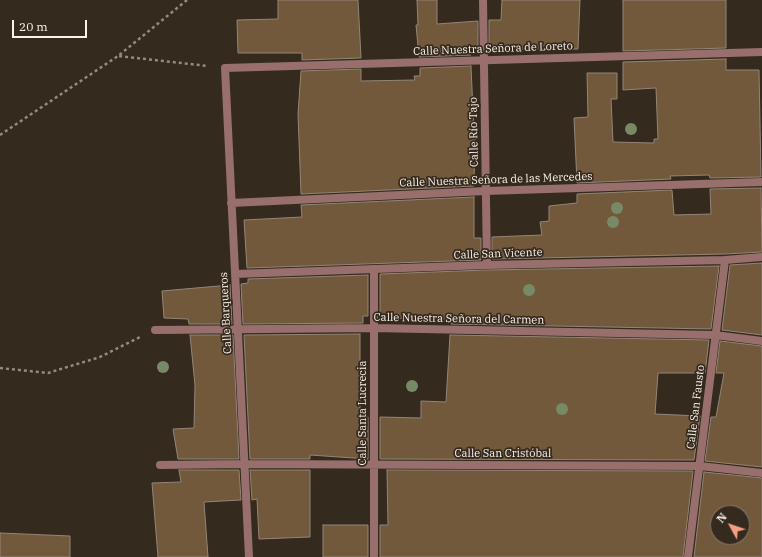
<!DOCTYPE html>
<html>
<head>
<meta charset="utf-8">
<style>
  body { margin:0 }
  #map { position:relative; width:762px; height:557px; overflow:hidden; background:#352a1e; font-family:"IBM Plex Serif",serif }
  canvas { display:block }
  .north { position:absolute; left:710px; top:505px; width:40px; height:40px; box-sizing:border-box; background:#352a1e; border:1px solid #837a70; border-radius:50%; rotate:310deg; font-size:11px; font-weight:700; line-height:16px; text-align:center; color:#f9f1ea }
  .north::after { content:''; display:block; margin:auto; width:14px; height:18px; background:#f39f82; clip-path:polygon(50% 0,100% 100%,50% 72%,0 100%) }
  .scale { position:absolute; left:12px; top:20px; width:75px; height:18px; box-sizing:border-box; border:2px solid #f9f1ea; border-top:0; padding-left:5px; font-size:12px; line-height:14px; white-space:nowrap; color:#f9f1ea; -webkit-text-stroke:3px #352a1e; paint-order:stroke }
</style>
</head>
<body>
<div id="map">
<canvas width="762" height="557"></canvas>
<div class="north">N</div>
<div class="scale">20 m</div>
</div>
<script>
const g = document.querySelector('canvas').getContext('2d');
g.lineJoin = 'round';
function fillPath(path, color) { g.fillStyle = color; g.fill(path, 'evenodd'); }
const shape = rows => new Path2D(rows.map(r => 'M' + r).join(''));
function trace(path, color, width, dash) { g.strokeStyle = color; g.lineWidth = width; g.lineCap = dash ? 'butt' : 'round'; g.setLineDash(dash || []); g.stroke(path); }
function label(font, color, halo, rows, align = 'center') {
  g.font = font + ' "IBM Plex Serif",serif'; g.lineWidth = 3.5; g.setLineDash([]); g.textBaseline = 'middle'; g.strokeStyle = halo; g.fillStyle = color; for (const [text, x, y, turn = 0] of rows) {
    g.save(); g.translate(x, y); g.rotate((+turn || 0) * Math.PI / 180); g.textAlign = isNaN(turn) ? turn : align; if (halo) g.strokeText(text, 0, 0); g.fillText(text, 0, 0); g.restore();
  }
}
const building = shape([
  [278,0,358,0,361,58,302,60,302,53,238,53,237,20,278,19,278,0],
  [417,0,437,0,437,24,478,21,478,49,470,49,471,55,419,57,416,25,418,25,417,0],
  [502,0,580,0,578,49,489,50,489,20,501,20,502,0],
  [623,0,726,0,726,48,623,51,623,0],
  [726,59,726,70,759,70,761,177,710,178,709,175,670,176,671,179,577,183,574,118,588,117,587,73,617,73,617,99,611,99,613,142,654,143,654,139,658,139,656,88,623,90,623,62,726,59],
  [471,66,474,134,475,134,474,186,301,194,298,114,301,71,361,69,361,81,415,80,414,76,420,76,420,68,471,66],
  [761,188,762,252,725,254,492,259,492,237,542,235,540,222,549,221,549,206,577,203,577,194,672,190,674,215,711,214,710,189,761,188],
  [474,197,474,238,481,238,481,260,247,268,244,220,302,217,301,205,474,197],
  [762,263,762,335,722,330,730,265,762,263],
  [719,266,711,329,451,324,451,322,380,317,380,274,487,270,719,266],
  [368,275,368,316,363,316,363,323,243,324,241,284,248,283,248,279,368,275],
  [230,285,232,324,189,324,188,319,164,318,162,291,230,285],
  [360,334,360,417,368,417,368,459,310,455,310,459,250,459,244,335,360,334],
  [190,335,233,335,239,459,178,459,173,429,194,428,195,385,190,335],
  [450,335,709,340,705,373,658,373,655,414,700,416,694,460,380,459,380,417,421,418,421,401,446,402,450,335],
  [720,341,762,346,762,467,705,461,711,417,716,417,724,373,716,373,720,341],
  [179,470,239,470,241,500,204,502,208,557,158,557,152,483,181,482,179,470],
  [250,470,310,470,310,537,259,539,257,499,252,500,250,470],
  [387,470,693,471,683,557,380,557,380,525,388,525,387,470],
  [704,472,762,478,762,557,694,557,704,472],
  [718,513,742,513,742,537,718,537,718,513],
  [323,525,368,525,368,557,323,557,323,525],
  [0,533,70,536,70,557,0,557,0,533]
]);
fillPath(building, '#73593b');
trace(building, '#938678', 1);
trace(shape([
  [187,0,118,56,208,66],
  [0,135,118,56],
  [0,368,48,373,100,357,140,337]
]), '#938a80', 2.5, [3, 3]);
trace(shape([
  [483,0,487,265],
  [231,203,486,191,762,182],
  [235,274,487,265,725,260,762,257],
  [155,330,374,328,715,335,762,341],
  [160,465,243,464,700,466,762,473],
  [249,557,225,68,762,52],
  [374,557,374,269],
  [688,557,725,260]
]), '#986f6c', 8);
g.fillStyle = '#788966';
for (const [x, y] of [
  [631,129],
  [617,208],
  [613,222],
  [529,290],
  [163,367],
  [412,386],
  [562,409]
]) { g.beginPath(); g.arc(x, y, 6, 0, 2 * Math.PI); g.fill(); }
label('11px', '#f9f1ea', '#352a1e', [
  ["Calle Nuestra Señora de Loreto",493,49,-2],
  ["Calle Río Tajo",474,132,-91],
  ["Calle Nuestra Señora de las Mercedes",496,180,-2],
  ["Calle San Vicente",498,254,-2],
  ["Calle Barqueros",226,313,-93],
  ["Calle Nuestra Señora del Carmen",459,319,1],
  ["Calle San Fausto",696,407,-83],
  ["Calle Santa Lucrecia",363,413,-90],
  ["Calle San Cristóbal",503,454]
]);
</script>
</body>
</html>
